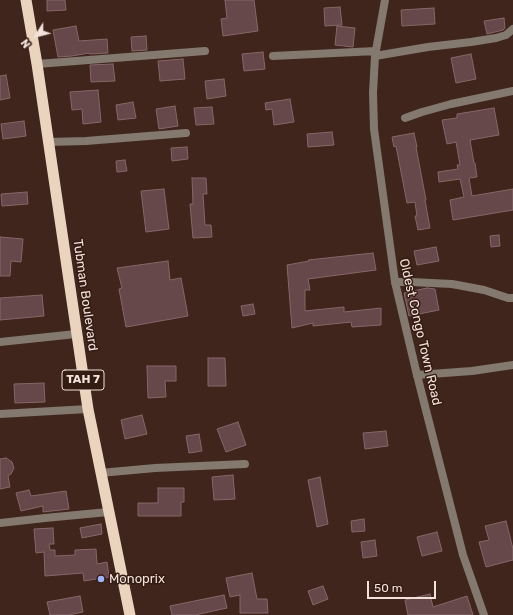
<!DOCTYPE html>
<html>
<head>
<meta charset="utf-8">
<style>
  body { margin:0 }
  #map { position:relative; width:513px; height:615px; overflow:hidden; background:#3f251c; font-family:Rubik,sans-serif }
  canvas { display:block }
  .north { position:absolute; left:16px; top:16px; width:40px; height:40px; -webkit-text-stroke:3px #341c13; paint-order:stroke; rotate:234deg; font-size:11px; font-weight:700; line-height:16px; text-align:center; color:#f3e1db }
  .north::after { content:''; display:block; margin:auto; width:14px; height:18px; background:#f3e1db; clip-path:polygon(50% 0,100% 100%,50% 72%,0 100%) }
  .scale { position:absolute; left:367px; top:581px; width:69px; height:18px; box-sizing:border-box; border:2px solid #f3e1db; border-top:0; padding-left:5px; font-size:12px; line-height:14px; white-space:nowrap; color:#f3e1db; -webkit-text-stroke:3px #341c13; paint-order:stroke }
</style>
</head>
<body>
<div id="map">
<canvas width="513" height="615"></canvas>
<div class="north">N</div>
<div class="scale">50 m</div>
</div>
<script>
const g = document.querySelector('canvas').getContext('2d');
g.lineJoin = 'round';
function fillPath(path, color) { g.fillStyle = color; g.fill(path, 'evenodd'); }
const shape = rows => new Path2D(rows.map(r => 'M' + r).join(''));
function trace(path, color, width, dash) { g.strokeStyle = color; g.lineWidth = width; g.lineCap = dash ? 'butt' : 'round'; g.setLineDash(dash || []); g.stroke(path); }
function label(font, color, halo, rows, align = 'center') {
  g.font = font + ' Rubik,sans-serif'; g.lineWidth = 3; g.setLineDash([]); g.textBaseline = 'middle'; g.strokeStyle = halo; g.fillStyle = color; for (const [text, x, y, turn = 0] of rows) {
    g.save(); g.translate(x, y); g.rotate((+turn || 0) * Math.PI / 180); g.textAlign = isNaN(turn) ? turn : align; if (halo) g.strokeText(text, 0, 0); g.fillText(text, 0, 0); g.restore();
  }
}
const building = shape([
  [47,0,65,0,66,10,47,11,47,0],
  [225,0,254,0,258,31,223,36,221,19,227,18,225,0],
  [340,7,342,25,325,26,324,8,340,7],
  [434,8,435,24,402,26,401,10,434,8],
  [504,18,505,28,503,30,487,34,484,21,504,18],
  [76,26,79,41,107,39,108,53,89,54,89,53,72,56,58,57,53,30,76,26],
  [337,26,355,28,353,47,335,45,337,26],
  [146,36,147,50,132,51,131,37,146,36],
  [263,52,265,69,244,71,242,54,263,52],
  [471,54,476,79,456,83,451,58,471,54],
  [183,59,185,79,160,81,158,61,183,59],
  [113,64,115,81,91,82,90,65,113,64],
  [6,75,10,98,0,100,0,76,6,75],
  [224,79,226,96,207,99,205,81,224,79],
  [98,90,101,122,83,124,82,109,72,110,70,92,98,90],
  [290,99,294,122,274,125,272,109,266,110,265,103,290,99],
  [133,102,136,118,118,120,116,105,133,102],
  [175,106,178,126,159,129,156,109,175,106],
  [212,107,214,124,196,125,194,108,212,107],
  [494,108,499,135,470,140,474,163,475,163,477,177,469,178,472,196,513,189,513,210,453,220,450,200,464,197,460,179,439,182,438,172,458,169,457,165,460,165,456,142,447,144,442,120,457,118,457,114,494,108],
  [24,121,26,136,3,139,1,124,24,121],
  [332,132,334,145,308,147,307,134,332,132],
  [414,133,417,147,416,147,426,200,425,200,430,228,418,230,415,216,417,216,415,202,407,203,396,146,394,147,392,137,414,133],
  [187,147,188,159,172,161,171,148,187,147],
  [125,160,127,171,117,172,116,161,125,160],
  [192,178,206,178,207,194,203,194,205,225,211,225,212,237,193,238,190,204,193,204,192,178],
  [164,189,169,229,146,232,141,191,164,189],
  [27,192,28,204,2,206,1,194,27,192],
  [499,235,500,246,491,247,490,236,499,235],
  [0,237,23,239,21,262,11,261,10,276,0,276,0,237],
  [436,247,439,261,417,265,414,251,436,247],
  [373,253,376,270,308,279,310,290,305,290,305,311,344,307,344,312,381,308,381,325,352,327,351,322,313,326,313,323,292,328,287,265,309,261,308,260,373,253],
  [168,261,170,280,181,278,188,316,126,327,119,289,122,288,117,268,168,261],
  [427,288,435,289,439,310,409,316,404,293,427,288],
  [42,295,44,316,0,320,0,298,42,295],
  [253,304,255,314,243,316,241,306,253,304],
  [208,358,225,358,226,386,208,386,208,358],
  [147,366,176,366,176,381,165,381,166,397,148,398,147,366],
  [44,383,45,402,15,403,14,384,44,383],
  [142,415,147,434,125,439,121,420,142,415],
  [238,422,246,445,226,452,217,429,238,422],
  [386,431,388,446,365,449,363,433,386,431],
  [199,434,202,451,189,453,186,436,199,434],
  [6,458,12,462,14,468,11,474,8,476,10,487,0,489,0,459,6,458],
  [233,475,235,499,214,500,212,477,233,475],
  [320,477,328,524,317,527,308,480,320,477],
  [158,488,184,488,184,502,181,502,181,516,138,516,138,503,158,503,158,488],
  [29,490,31,496,66,491,69,509,43,512,43,506,21,511,16,493,29,490],
  [364,519,365,531,352,532,351,521,364,519],
  [506,521,513,549,513,560,486,567,479,542,489,540,485,526,506,521],
  [101,524,102,534,82,538,80,528,101,524],
  [53,528,54,544,49,544,50,550,55,550,55,556,75,555,75,550,96,549,97,564,107,562,109,577,84,581,83,573,45,576,44,552,36,553,34,529,53,528],
  [437,532,442,551,422,556,417,537,437,532],
  [375,540,377,556,363,558,361,542,375,540],
  [252,573,257,599,267,599,268,613,240,613,240,595,230,597,226,578,252,573],
  [323,586,328,599,313,605,308,591,323,586],
  [430,594,433,607,467,596,473,615,408,615,405,600,430,594],
  [224,595,227,608,195,615,172,615,170,606,224,595],
  [80,596,83,612,68,615,50,615,47,602,80,596]
]);
fillPath(building, '#66484a');
trace(building, '#876668', 1);
trace(shape([
  [273,56,376,51],
  [375,56,428,47,471,42,496,38,506,35,513,29],
  [37,64,205,51],
  [405,118,422,112,451,104,513,91],
  [48,142,86,141,186,133],
  [395,282,411,282,452,284,484,290,508,298,513,298],
  [0,342,76,334],
  [417,375,472,371,513,365],
  [0,414,88,409],
  [100,473,155,468,245,464],
  [0,523,45,518,108,512]
]), '#83796f', 8);
trace(shape([
  [385,0,375,56,373,93,374,129,395,282,417,375,463,555,484,615]
]), '#83796f', 8);
trace(shape([
  [26,0,37,64,88,409,130,615]
]), '#ebd4be', 11);
for (const [x, y, r, color] of [
  [101,579,4,"#9db4fd"]
]) { const dot = new Path2D(); dot.arc(x, y, r, 0, 2 * Math.PI); g.fillStyle = color; g.fill(dot); trace(dot, '#341c13', 1.5); }
for (const [x, y, w] of [
  [83,380,42]
]) { const box = new Path2D(); box.roundRect(x - w / 2, y - 10, w, 20, 3); g.fillStyle = '#341c13'; g.fill(box); trace(box, '#f3e1db', 1); }
label('bold 12px', '#f3e1db', null, [
  ["TAH 7",83,380]
]);
label('13px', '#f3e1db', '#341c13', [
  ["Tubman Boulevard",85,295,82],
  ["Oldest Congo Town Road",420,332,77]
]);
label('13px', '#f3e1db', '#341c13', [
  ["Monoprix",109,579]
], 'left');
</script>
</body>
</html>
